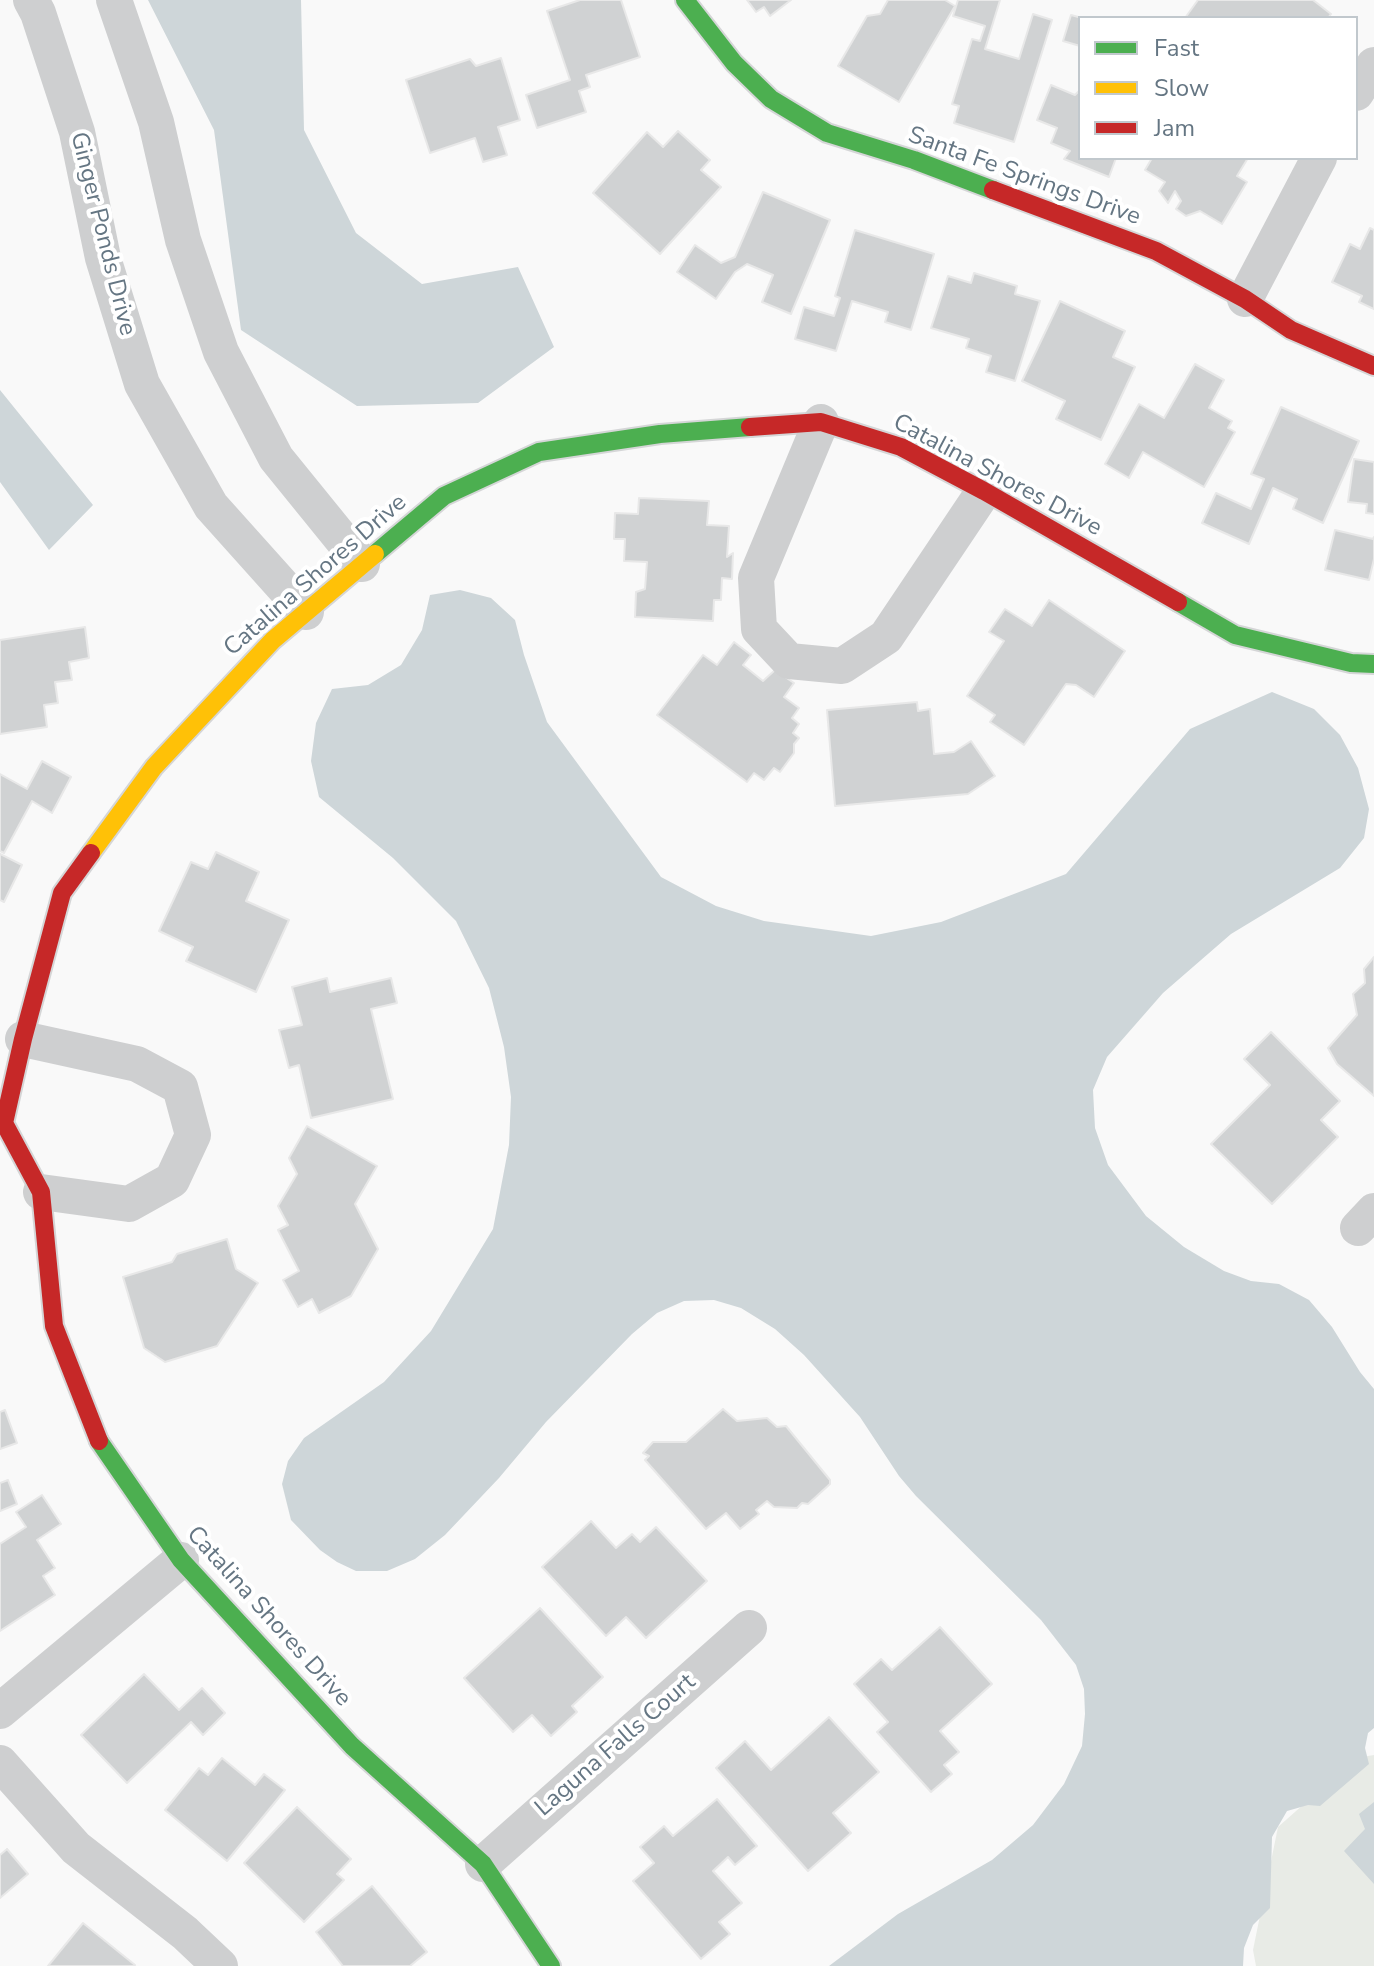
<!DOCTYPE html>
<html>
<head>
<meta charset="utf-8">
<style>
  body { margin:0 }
  #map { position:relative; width:1374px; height:1966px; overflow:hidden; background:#f9f9f9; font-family:"Nunito Sans",sans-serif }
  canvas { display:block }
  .legend { position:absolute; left:1078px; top:16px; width:280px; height:144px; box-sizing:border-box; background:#fff; border:2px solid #c1c8cd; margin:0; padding:10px 14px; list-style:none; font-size:24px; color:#657683 }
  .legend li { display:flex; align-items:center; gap:16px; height:40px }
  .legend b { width:40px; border:2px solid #c1c8cd }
</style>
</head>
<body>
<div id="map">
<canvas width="1374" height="1966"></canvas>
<ul class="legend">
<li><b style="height:10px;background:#4caf50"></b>Fast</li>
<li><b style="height:10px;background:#ffc107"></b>Slow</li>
<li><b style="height:10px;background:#c62828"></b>Jam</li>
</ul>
</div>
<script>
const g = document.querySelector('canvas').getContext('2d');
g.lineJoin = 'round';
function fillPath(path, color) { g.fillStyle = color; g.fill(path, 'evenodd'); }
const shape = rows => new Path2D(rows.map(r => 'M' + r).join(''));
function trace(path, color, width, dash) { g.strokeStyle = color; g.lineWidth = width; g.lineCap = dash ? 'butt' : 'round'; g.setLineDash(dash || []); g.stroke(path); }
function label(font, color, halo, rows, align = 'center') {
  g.font = font + ' "Nunito Sans",sans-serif'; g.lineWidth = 8; g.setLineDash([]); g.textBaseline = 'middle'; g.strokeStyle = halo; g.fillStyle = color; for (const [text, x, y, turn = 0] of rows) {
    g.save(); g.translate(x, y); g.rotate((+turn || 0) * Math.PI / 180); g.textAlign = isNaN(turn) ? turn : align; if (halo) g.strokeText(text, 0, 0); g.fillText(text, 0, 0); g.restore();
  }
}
fillPath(shape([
  [1374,1755,1374,1966,1256,1966,1253,1950,1278,1827,1356,1758]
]), '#e8ebe6');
fillPath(shape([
  [148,0,301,0,304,130,356,233,422,284,518,267,554,347,478,403,357,406,241,330,214,130],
  [0,390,93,505,49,550,0,482],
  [460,590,491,598,515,620,524,655,547,722,661,877,716,906,764,921,871,936,941,922,1066,874,1190,729,1272,692,1314,709,1340,735,1358,768,1369,809,1364,838,1340,868,1231,934,1163,993,1107,1057,1093,1090,1095,1128,1108,1165,1146,1216,1184,1247,1224,1271,1251,1281,1279,1284,1309,1300,1332,1327,1360,1372,1374,1389,1374,1728,1368,1733,1365,1748,1369,1764,1320,1806,1308,1805,1287,1811,1272,1837,1270,1908,1253,1925,1244,1948,1243,1966,829,1966,898,1914,992,1860,1033,1825,1064,1784,1082,1746,1085,1714,1084,1689,1076,1665,1041,1620,916,1496,899,1476,860,1417,804,1355,775,1329,741,1308,714,1300,684,1301,657,1313,632,1334,546,1422,499,1478,445,1535,415,1559,387,1571,356,1571,337,1562,320,1550,291,1520,282,1484,288,1461,304,1438,384,1382,431,1331,493,1229,509,1145,511,1097,504,1047,489,988,456,921,393,858,319,797,311,761,316,723,332,689,368,685,401,665,422,630,430,595],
  [1374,1802,1374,1884,1344,1851,1365,1829,1359,1814]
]), '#ced6d9');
const building = shape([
  [580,0,621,0,640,57,586,75,590,87,579,91,586,112,537,128,526,95,570,80,547,11,580,0],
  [747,0,791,0,770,16,764,7,756,12,747,0],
  [888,0,945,0,955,6,899,102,838,66,867,16,880,14,888,0],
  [958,0,1000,0,985,49,1019,59,1033,14,1052,20,1014,142,954,123,959,106,952,104,972,39,980,41,985,26,953,16,958,0],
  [1198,0,1313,0,1331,14,1328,18,1185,18,1198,0],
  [1071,15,1082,18,1080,18,1080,46,1063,41,1071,15],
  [501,58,520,120,498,127,507,155,483,162,475,138,430,153,406,80,470,59,476,66,501,58],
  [1051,85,1075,95,1080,90,1080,158,1116,158,1109,177,1064,159,1070,151,1051,143,1057,128,1037,120,1051,85],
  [678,131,710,160,701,170,721,187,660,254,593,193,647,132,663,147,678,131],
  [1152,158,1248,158,1237,176,1247,182,1222,224,1200,211,1186,216,1176,209,1181,201,1175,191,1168,203,1159,191,1165,182,1145,170,1152,158],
  [763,192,830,220,791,314,762,302,773,275,747,264,735,272,716,299,677,272,695,245,721,263,735,257,763,192],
  [1370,228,1374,230,1374,309,1359,302,1362,296,1332,282,1350,244,1360,249,1370,228],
  [855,230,934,254,911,330,885,322,888,312,852,301,836,351,795,339,804,307,834,316,840,298,835,296,855,230],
  [974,273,1017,286,1015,294,1040,301,1015,381,986,372,991,356,966,348,969,339,931,328,948,276,971,283,974,273],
  [1060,301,1125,331,1113,357,1135,367,1101,440,1056,419,1065,401,1022,381,1060,301],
  [1195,364,1224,380,1209,408,1232,421,1228,428,1235,432,1204,487,1143,452,1129,478,1105,464,1139,404,1164,418,1195,364],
  [1281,407,1359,441,1323,523,1293,509,1297,499,1273,488,1249,544,1202,523,1216,493,1251,509,1264,479,1251,474,1281,407],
  [1354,459,1374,462,1374,514,1366,513,1367,504,1348,502,1354,459],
  [639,498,709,501,707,525,729,526,727,557,733,553,732,579,722,578,721,600,714,600,713,621,635,617,636,592,645,589,647,562,624,561,625,539,614,539,615,513,638,514,639,498],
  [1335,530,1373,539,1374,537,1374,559,1369,580,1325,570,1335,530],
  [1049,600,1125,651,1094,697,1076,685,1066,684,1024,745,990,722,995,715,967,696,1004,641,989,632,1005,609,1032,626,1049,600],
  [85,627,89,658,69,662,72,680,55,682,58,703,44,705,47,727,0,734,0,640,85,627],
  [734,642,751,655,743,665,763,681,775,670,794,683,784,697,799,708,792,718,799,724,793,733,799,738,794,744,794,753,780,772,774,768,764,780,754,773,747,782,657,715,703,655,717,665,734,642],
  [917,702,918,711,930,709,934,754,954,752,971,741,995,776,968,794,835,806,827,710,917,702],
  [42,761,71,777,52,813,32,801,4,853,0,851,0,774,27,789,42,761],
  [216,852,259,872,246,901,289,920,256,992,186,961,193,947,159,931,191,862,208,869,216,852],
  [0,854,22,865,4,902,0,900,0,854],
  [1374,957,1374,1096,1337,1064,1328,1048,1357,1015,1353,994,1365,983,1364,969,1374,957],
  [327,978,330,992,391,978,397,1003,371,1009,393,1099,311,1118,299,1065,289,1068,279,1030,302,1025,292,987,327,978],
  [1271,1032,1340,1101,1321,1120,1338,1137,1272,1204,1211,1144,1270,1085,1244,1059,1271,1032],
  [307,1126,377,1166,355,1204,378,1249,351,1296,319,1313,312,1299,298,1307,283,1280,299,1271,278,1230,288,1225,278,1206,297,1174,289,1158,307,1126],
  [227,1239,236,1269,258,1283,217,1346,165,1362,144,1348,123,1277,172,1262,177,1254,227,1239],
  [723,1409,737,1421,767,1418,777,1427,786,1426,830,1480,830,1484,808,1504,802,1503,797,1508,774,1507,767,1501,756,1510,759,1514,740,1529,726,1513,706,1529,645,1460,649,1456,643,1453,653,1442,686,1442,723,1409],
  [5,1410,17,1443,0,1449,0,1412,5,1410],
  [8,1480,17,1504,0,1511,0,1483,8,1480],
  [42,1495,61,1524,37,1540,55,1568,43,1576,55,1595,0,1631,0,1544,26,1527,16,1512,42,1495],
  [591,1521,616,1548,632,1534,640,1542,656,1527,707,1581,646,1638,626,1617,606,1636,542,1567,591,1521],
  [540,1608,603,1677,572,1706,577,1712,551,1736,532,1715,513,1732,464,1678,540,1608],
  [940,1627,992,1684,940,1731,959,1752,944,1765,952,1774,931,1792,877,1732,888,1722,854,1684,881,1659,892,1670,940,1627],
  [144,1674,179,1710,202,1688,225,1713,203,1735,191,1722,127,1783,81,1735,144,1674],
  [829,1717,879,1772,833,1813,851,1833,808,1871,716,1768,745,1741,771,1770,829,1717],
  [222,1758,255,1785,264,1774,285,1790,227,1861,165,1810,199,1768,208,1775,222,1758],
  [717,1799,757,1846,735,1865,728,1857,713,1871,742,1903,719,1922,730,1934,701,1959,633,1881,654,1863,640,1847,664,1826,673,1836,717,1799],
  [297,1807,351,1859,337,1874,344,1880,304,1922,244,1863,297,1807],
  [7,1849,28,1874,0,1898,0,1855,7,1849],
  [372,1886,427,1952,410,1966,343,1966,316,1932,372,1886],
  [83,1923,135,1965,134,1966,48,1966,83,1923]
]);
fillPath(building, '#d0d2d3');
trace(building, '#e8e8e8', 2);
const fast = shape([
  [685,0,734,63,771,99,827,133,914,160,993,190],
  [375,554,444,496,539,452,660,434,750,427],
  [1178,602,1235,635,1351,663,1374,664],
  [99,1441,181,1560,352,1746,483,1864,551,1966]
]);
const slow = shape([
  [91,853,154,767,273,640,375,554]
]);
const jam = shape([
  [993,190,1156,251,1245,299,1291,330,1374,366],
  [750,427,821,422,901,447,984,491,1178,602],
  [91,853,62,893,23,1039,4,1123,41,1192,54,1326,99,1441]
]);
trace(fast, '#d5d6d7', 22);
trace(slow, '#d5d6d7', 22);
trace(jam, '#d5d6d7', 22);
trace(shape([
  [31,0,38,13,77,132,103,258,142,384,211,506,306,612],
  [114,0,156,122,183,240,221,352,276,458,362,564],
  [1356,93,1374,65],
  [1245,299,1319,158],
  [821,422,756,578,759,629,789,661,842,666,886,637,984,491],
  [23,1039,137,1064,180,1087,193,1135,172,1180,129,1204,41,1192],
  [1358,1228,1374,1211],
  [0,1711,181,1560],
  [0,1763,76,1848,185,1933,220,1966],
  [483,1864,749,1628]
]), '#cecfd0', 36);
trace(fast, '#4caf50', 18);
trace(slow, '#ffc107', 18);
trace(jam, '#c62828', 18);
label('24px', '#657683', '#fff', [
  ["Santa Fe Springs Drive",1024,177,20],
  ["Ginger Ponds Drive",102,234,76],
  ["Catalina Shores Drive",997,476,28],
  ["Catalina Shores Drive",316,576,-41],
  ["Catalina Shores Drive",268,1617,48],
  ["Laguna Falls Court",616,1746,-41]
]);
</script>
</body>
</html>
